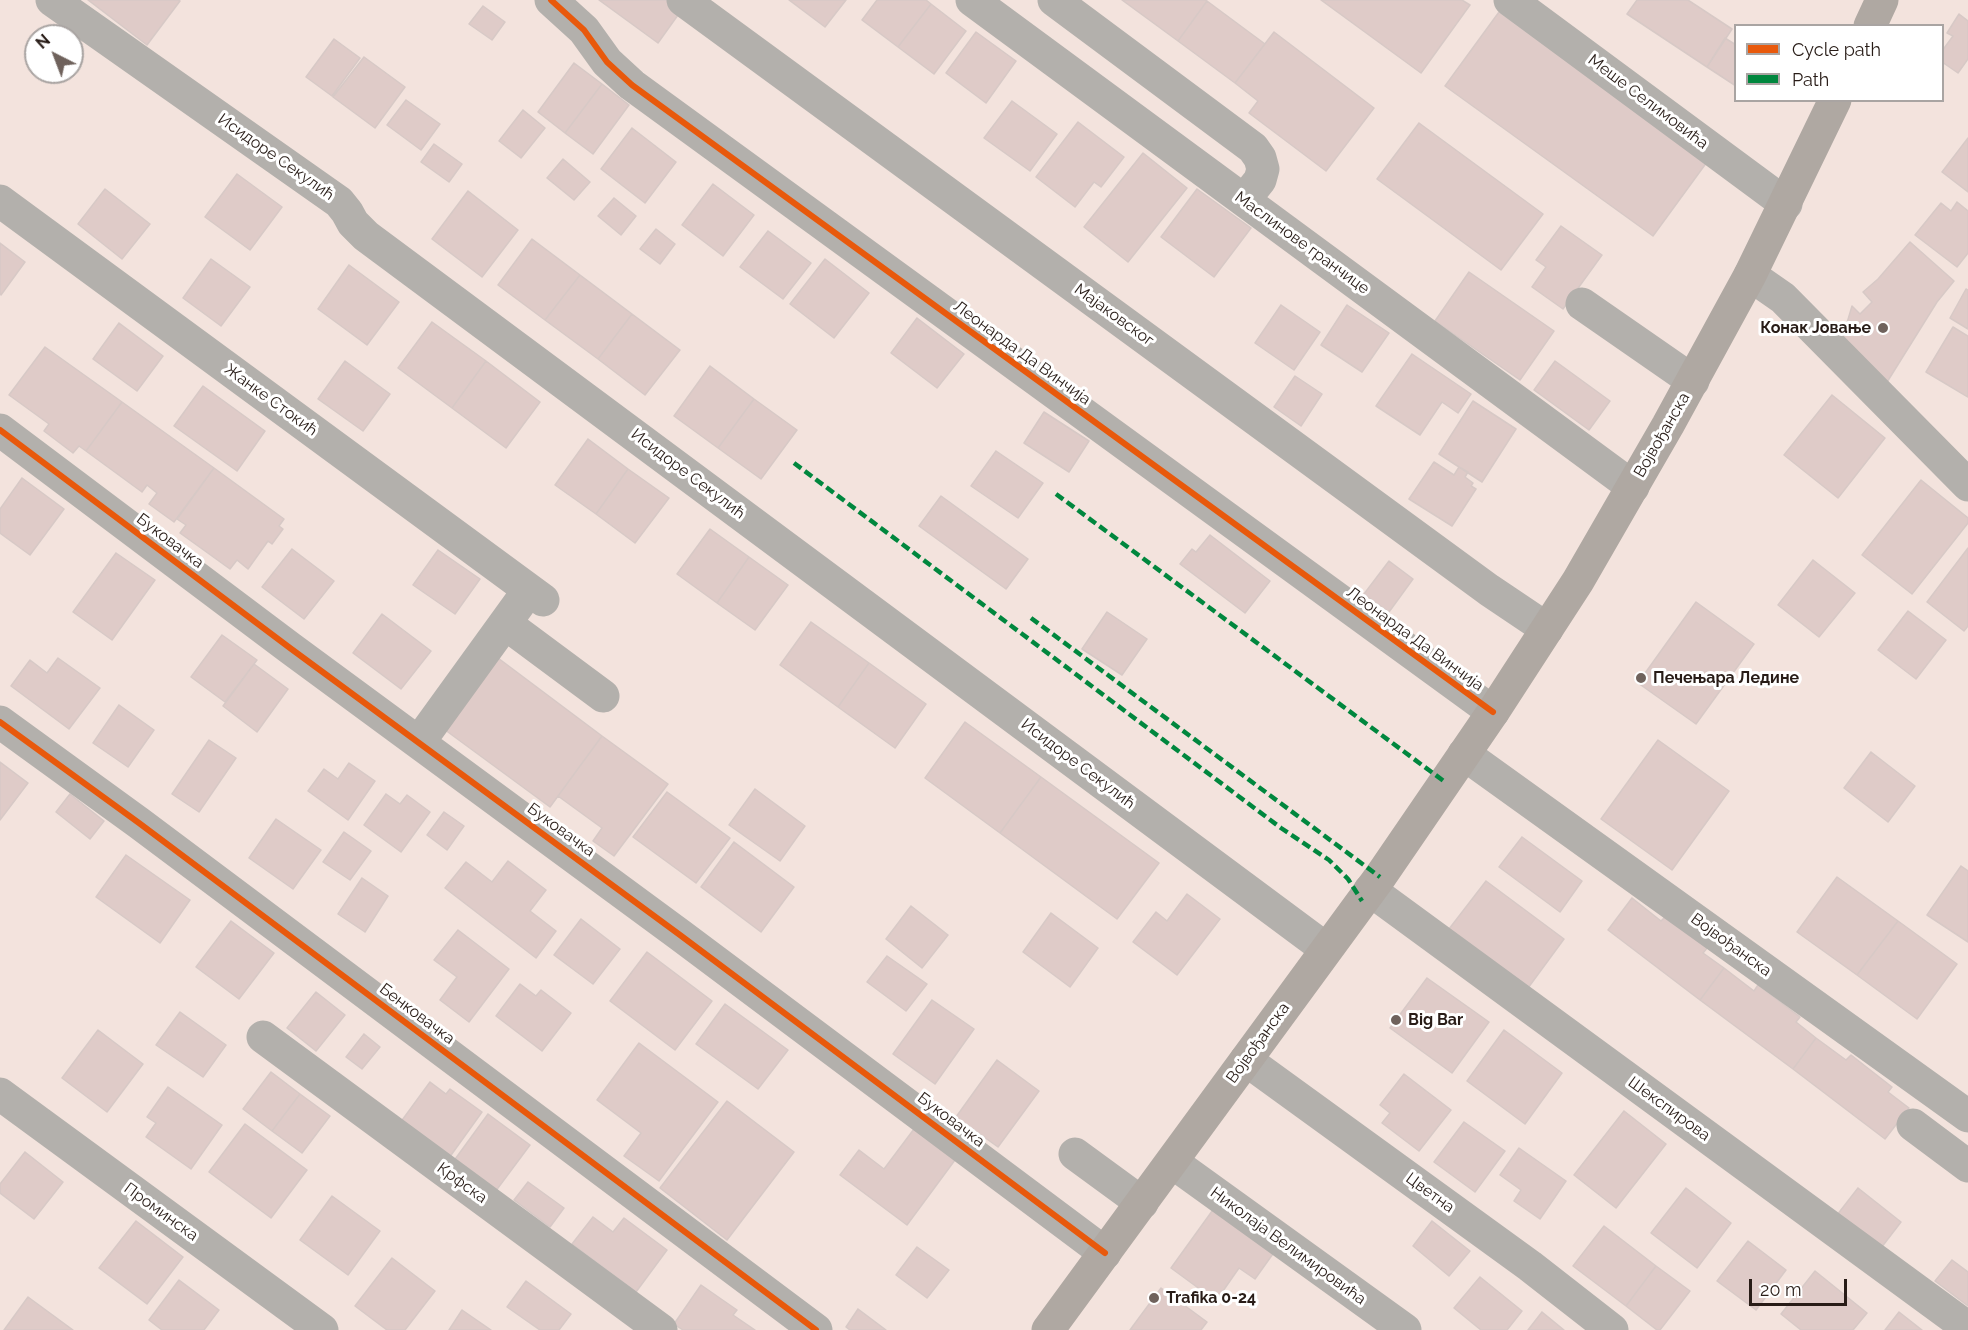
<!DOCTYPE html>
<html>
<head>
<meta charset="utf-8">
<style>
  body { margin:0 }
  #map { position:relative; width:1968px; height:1330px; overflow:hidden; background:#f3e3dd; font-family:Raleway,sans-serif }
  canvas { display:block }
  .legend { position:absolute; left:1734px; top:24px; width:210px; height:78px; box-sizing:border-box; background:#fff; border:2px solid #a9a4a2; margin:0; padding:8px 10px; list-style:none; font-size:18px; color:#281c17 }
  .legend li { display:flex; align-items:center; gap:12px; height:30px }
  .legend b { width:30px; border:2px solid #a9a4a2 }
  .north { position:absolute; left:24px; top:24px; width:60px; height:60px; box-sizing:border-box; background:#fff; border:2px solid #a9a4a2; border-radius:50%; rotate:318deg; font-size:16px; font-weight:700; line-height:24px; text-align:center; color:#281c17 }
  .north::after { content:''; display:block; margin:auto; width:21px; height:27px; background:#6f625c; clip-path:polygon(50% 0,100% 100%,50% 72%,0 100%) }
  .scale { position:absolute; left:1749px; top:1279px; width:98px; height:27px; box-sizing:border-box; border:3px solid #281c17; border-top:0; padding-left:8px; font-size:18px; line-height:21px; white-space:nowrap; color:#281c17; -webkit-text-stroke:4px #fff; paint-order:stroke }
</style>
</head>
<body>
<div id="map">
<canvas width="1968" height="1330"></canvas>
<ul class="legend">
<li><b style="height:8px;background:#e8590c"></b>Cycle path</li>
<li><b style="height:8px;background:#00873e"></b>Path</li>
</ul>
<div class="north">N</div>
<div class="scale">20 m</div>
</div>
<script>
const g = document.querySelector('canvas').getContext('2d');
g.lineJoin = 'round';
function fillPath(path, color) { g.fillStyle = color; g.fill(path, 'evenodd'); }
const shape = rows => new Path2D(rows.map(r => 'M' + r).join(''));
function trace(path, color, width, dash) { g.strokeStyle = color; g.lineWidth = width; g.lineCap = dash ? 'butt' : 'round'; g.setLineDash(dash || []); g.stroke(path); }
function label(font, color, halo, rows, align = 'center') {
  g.font = font + ' Raleway,sans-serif'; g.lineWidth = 6; g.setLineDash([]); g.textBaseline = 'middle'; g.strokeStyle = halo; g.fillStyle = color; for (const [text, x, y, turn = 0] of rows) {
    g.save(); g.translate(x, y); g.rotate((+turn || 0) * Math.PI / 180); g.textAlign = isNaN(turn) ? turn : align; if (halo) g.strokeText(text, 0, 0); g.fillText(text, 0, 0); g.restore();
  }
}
const building = shape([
  [88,0,178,0,180,1,147,45,88,0],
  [599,0,672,0,683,8,658,43,599,0],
  [789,0,846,0,825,27,789,0],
  [877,0,926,0,931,4,898,47,862,20,877,0],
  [1122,0,1205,0,1207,1,1178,41,1122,0],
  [1321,0,1462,0,1470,5,1421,73,1321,0],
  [1637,0,1688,0,1732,29,1707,67,1627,14,1637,0],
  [1207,1,1265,44,1235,83,1178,41,1207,1],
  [931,4,966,31,934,74,898,47,931,4],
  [483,6,505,22,492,40,469,24,483,6],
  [1499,12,1707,162,1653,236,1445,86,1499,12],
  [1959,14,1968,21,1968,59,1958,73,1942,62,1942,51,1953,36,1947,33,1959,14],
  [976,32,1016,61,986,103,946,73,976,32],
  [1274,32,1374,108,1326,171,1249,113,1258,101,1235,83,1274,32],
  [1725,38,1736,45,1736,86,1707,67,1725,38],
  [334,39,360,58,332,96,306,77,334,39],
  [364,57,405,87,375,128,333,97,364,57],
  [574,63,602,84,565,133,538,112,574,63],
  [602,84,629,105,593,154,565,133,602,84],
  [406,100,440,124,421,150,387,125,406,100],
  [1012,101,1057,134,1030,171,984,138,1012,101],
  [523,110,545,128,521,158,499,141,523,110],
  [1078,122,1124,157,1101,187,1094,182,1075,207,1036,177,1078,122],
  [1419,123,1543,214,1501,270,1377,179,1419,123],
  [632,128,676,162,645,203,601,169,632,128],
  [1968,138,1968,192,1942,172,1968,138],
  [434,144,462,164,449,182,421,162,434,144],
  [1143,153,1187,188,1128,262,1084,227,1143,153],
  [563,159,590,182,574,200,547,178,563,159],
  [237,174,282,207,250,250,205,217,237,174],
  [713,184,754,215,723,256,682,225,713,184],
  [105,189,150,224,122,259,78,224,105,189],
  [1197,189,1251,228,1214,277,1161,237,1197,189],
  [468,191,518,230,482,277,432,239,468,191],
  [614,198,636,216,621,235,598,216,614,198],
  [1957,202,1968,211,1968,253,1957,267,1915,235,1941,203,1951,211,1957,202],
  [1561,226,1602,255,1563,309,1532,287,1546,267,1536,260,1561,226],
  [656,229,675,244,660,264,640,249,656,229],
  [768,231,811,263,783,299,740,267,768,231],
  [532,239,580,275,545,320,498,285,532,239],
  [1910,242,1954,281,1937,302,1884,387,1841,343,1852,306,1860,314,1872,302,1863,292,1878,279,1910,242],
  [0,243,25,262,1,295,0,294,0,243],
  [211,259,250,287,221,326,183,298,211,259],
  [825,259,869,293,834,338,790,304,825,259],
  [349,265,399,302,367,345,318,309,349,265],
  [1469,272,1554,331,1520,380,1435,321,1469,272],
  [580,275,632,314,598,359,545,320,580,275],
  [1966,289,1968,290,1968,329,1950,318,1966,289],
  [1281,305,1320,332,1294,370,1255,343,1281,305],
  [1347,305,1389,333,1362,372,1321,345,1347,305],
  [632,314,680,350,645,395,598,359,632,314],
  [917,318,964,354,937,388,891,353,917,318],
  [432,322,486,361,452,408,398,368,432,322],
  [119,323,163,356,137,391,93,359,119,323],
  [1953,327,1968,336,1968,397,1926,372,1953,327],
  [45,347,122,402,86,451,79,446,73,453,44,431,49,424,9,395,45,347],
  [1412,354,1471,394,1458,413,1442,402,1420,435,1376,406,1412,354],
  [345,361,390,394,363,431,318,399,345,361],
  [486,361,540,402,506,448,452,408,486,361],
  [1555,361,1610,401,1589,430,1534,390,1555,361],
  [710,366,754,399,718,448,674,416,710,366],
  [1295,376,1322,394,1301,426,1274,407,1295,376],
  [203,386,265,431,237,471,174,426,203,386],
  [1832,395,1885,438,1838,498,1784,455,1832,395],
  [754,399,797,430,761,479,718,448,754,399],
  [1473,401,1516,429,1482,482,1439,454,1473,401],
  [122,402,214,468,174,522,149,504,157,493,147,485,142,492,86,451,122,402],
  [1044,412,1089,441,1069,472,1024,443,1044,412],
  [588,439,628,469,596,514,555,485,588,439],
  [996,451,1043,483,1018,518,971,486,996,451],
  [1434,462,1454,475,1459,467,1468,472,1465,477,1473,483,1471,486,1476,489,1452,526,1409,499,1434,462],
  [214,468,284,519,279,526,283,529,272,544,268,541,248,569,237,560,230,569,180,533,186,525,177,519,214,468],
  [628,469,669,498,635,543,596,514,628,469],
  [22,478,64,509,30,555,0,533,0,509,22,478],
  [1921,480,1968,518,1968,523,1912,594,1862,555,1921,480],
  [941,496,1028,559,1006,589,919,526,941,496],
  [710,529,749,557,717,603,677,574,710,529],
  [1210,535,1270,581,1245,613,1180,564,1192,549,1196,552,1210,535],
  [1968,548,1968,626,1964,631,1927,602,1968,548],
  [292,549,334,581,304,619,262,587,292,549],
  [438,550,480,579,455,614,413,585,438,550],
  [116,553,155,580,112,640,73,612,116,553],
  [749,557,788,585,755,630,717,603,749,557],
  [1813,560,1855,593,1819,637,1778,605,1813,560],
  [1389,561,1413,579,1389,612,1364,594,1389,561],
  [1696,602,1754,644,1696,724,1638,683,1696,602],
  [1908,611,1946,640,1916,679,1878,650,1908,611],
  [1107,612,1147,639,1122,675,1082,649,1107,612],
  [382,614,431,651,401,689,353,653,382,614],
  [811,622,869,663,838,707,780,665,811,622],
  [222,635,257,660,225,702,191,677,222,635],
  [490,652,602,736,550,807,437,724,490,652],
  [58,658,100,688,69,729,11,686,30,660,47,673,58,658],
  [869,663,926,704,895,748,838,707,869,663],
  [254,664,288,689,257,732,223,706,254,664],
  [119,705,154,730,128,767,93,743,119,705],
  [965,722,1041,777,1000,833,925,778,965,722],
  [602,736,668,784,614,856,593,841,602,828,558,796,602,736],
  [209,740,236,758,199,812,172,794,209,740],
  [1658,740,1729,791,1672,870,1601,819,1658,740],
  [1871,752,1915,786,1888,822,1844,788,1871,752],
  [0,762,28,783,0,820,0,762],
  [349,763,375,781,348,820,308,791,324,769,338,779,349,763],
  [1041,777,1159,863,1117,919,1000,833,1041,777],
  [755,789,805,826,780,861,729,825,755,789],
  [667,792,730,838,696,883,633,837,667,792],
  [70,794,104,821,90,839,56,812,70,794],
  [386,794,400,804,407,795,430,812,401,852,364,825,386,794],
  [444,812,464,826,447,850,427,835,444,812],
  [276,819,321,850,293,889,249,858,276,819],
  [344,832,371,851,350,880,323,862,344,832],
  [1522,837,1582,881,1560,912,1499,867,1522,837],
  [734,842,794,887,761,932,701,887,734,842],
  [126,855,190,900,160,943,96,897,126,855],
  [508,861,546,890,530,911,556,931,536,958,445,888,466,862,492,882,508,861],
  [1961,866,1968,871,1968,942,1927,915,1961,866],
  [1837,877,1898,921,1857,975,1797,932,1837,877],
  [362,878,388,896,365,932,338,914,362,878],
  [1486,881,1564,939,1528,988,1449,929,1486,881],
  [1187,894,1220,919,1177,975,1133,942,1156,912,1167,921,1187,894],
  [1632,898,1661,921,1666,916,1708,947,1703,953,1724,968,1700,1000,1608,930,1632,898],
  [911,906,948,935,922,968,886,939,911,906],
  [1051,913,1098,948,1070,987,1023,952,1051,913],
  [581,919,620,949,593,984,554,955,581,919],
  [231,921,274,953,239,999,196,967,231,921],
  [1898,921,1957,964,1917,1019,1857,975,1898,921],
  [458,930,509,969,469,1022,440,1000,457,977,434,960,458,930],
  [647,952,712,1001,675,1050,610,1001,647,952],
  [887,956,927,984,906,1011,867,982,887,956],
  [1724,968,1754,991,1758,985,1800,1017,1796,1022,1816,1038,1793,1069,1700,1000,1724,968],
  [1427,978,1489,1022,1452,1073,1390,1028,1427,978],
  [520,984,536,996,541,990,571,1013,542,1051,496,1016,520,984],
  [316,992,345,1015,316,1051,287,1028,316,992],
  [932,1000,974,1029,935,1084,893,1054,932,1000],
  [725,1004,788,1050,758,1089,696,1044,725,1004],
  [180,1012,226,1045,203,1077,156,1045,180,1012],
  [98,1030,143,1064,107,1112,62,1078,98,1030],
  [1504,1030,1562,1073,1525,1124,1467,1081,1504,1030],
  [364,1034,380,1047,362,1069,346,1057,364,1034],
  [1816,1038,1846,1060,1851,1055,1892,1087,1888,1092,1909,1108,1885,1139,1793,1069,1816,1038],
  [639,1043,718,1102,659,1181,624,1156,641,1133,597,1100,639,1043],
  [997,1060,1039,1091,998,1147,956,1117,997,1060],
  [271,1072,300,1094,272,1131,243,1109,271,1072],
  [1404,1074,1451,1110,1419,1151,1382,1123,1390,1113,1380,1105,1404,1074],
  [430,1082,446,1094,450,1089,482,1112,449,1158,400,1123,430,1082],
  [168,1087,222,1125,191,1169,146,1137,156,1123,147,1117,168,1087],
  [300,1094,330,1116,302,1153,272,1131,300,1094],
  [727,1101,794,1152,727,1240,660,1188,727,1101],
  [1624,1111,1666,1144,1616,1208,1574,1175,1624,1111],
  [488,1114,530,1145,495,1192,453,1162,488,1114],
  [1464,1122,1505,1151,1475,1192,1434,1162,1464,1122],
  [245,1124,307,1170,271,1218,209,1172,245,1124],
  [914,1129,955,1160,907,1225,840,1175,859,1150,884,1169,914,1129],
  [1519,1148,1566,1181,1540,1219,1514,1201,1521,1190,1500,1175,1519,1148],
  [25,1152,63,1182,34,1219,0,1193,0,1184,25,1152],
  [528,1182,564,1208,550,1227,514,1200,528,1182],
  [1686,1188,1731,1223,1697,1268,1651,1233,1686,1188],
  [1858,1188,1901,1222,1881,1248,1837,1215,1858,1188],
  [332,1196,380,1231,348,1275,300,1240,332,1196],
  [1215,1207,1275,1251,1255,1279,1239,1268,1216,1301,1171,1268,1215,1207],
  [593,1217,613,1232,624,1218,667,1250,636,1292,572,1244,593,1217],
  [136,1221,183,1257,147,1304,99,1268,136,1221],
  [1432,1221,1470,1251,1449,1276,1413,1246,1432,1221],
  [1604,1226,1656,1266,1626,1306,1573,1266,1604,1226],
  [1748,1241,1786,1270,1756,1310,1717,1281,1748,1241],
  [917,1247,949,1270,927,1298,896,1275,917,1247],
  [392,1258,435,1291,405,1330,387,1330,355,1306,392,1258],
  [1952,1260,1968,1272,1968,1306,1935,1281,1952,1260],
  [1656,1266,1690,1291,1660,1330,1657,1330,1626,1306,1656,1266],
  [1815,1271,1867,1313,1853,1330,1801,1330,1781,1314,1815,1271],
  [1480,1277,1522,1311,1507,1330,1481,1330,1454,1308,1480,1277],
  [179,1280,219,1310,204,1330,162,1330,149,1320,179,1280],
  [526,1281,571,1314,559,1330,540,1330,507,1307,526,1281],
  [701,1285,737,1310,733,1315,755,1330,683,1330,674,1324,701,1285],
  [1161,1288,1207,1322,1201,1330,1130,1330,1161,1288],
  [28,1297,73,1330,4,1330,28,1297],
  [858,1309,886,1330,850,1330,846,1327,858,1309],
  [462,1310,491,1330,449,1330,462,1310],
  [1542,1312,1564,1330,1528,1330,1542,1312],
  [1899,1312,1922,1330,1885,1330,1899,1312]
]);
fillPath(building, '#dfcbc8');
trace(building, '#d7c9c6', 1.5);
trace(shape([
  [52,0,339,202,347,212,353,223,366,236,1326,949],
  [551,0,584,30,607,62,632,85,1493,712],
  [683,0,1489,590,1547,629],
  [972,0,1633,487],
  [1054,0,1253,148,1260,158,1263,169,1260,180,1244,200],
  [1510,0,1786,204],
  [0,201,543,600],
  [1750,275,1783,298,1968,485],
  [1582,304,1693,381],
  [0,430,290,648,680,935,1105,1253],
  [506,624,603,696],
  [0,722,139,823,816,1330],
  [419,742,529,590],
  [1464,754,1968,1116],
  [1370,890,1968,1328],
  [263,1037,661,1330],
  [1246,1060,1530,1266,1612,1330],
  [0,1094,322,1330],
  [1913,1125,1968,1166],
  [1075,1154,1142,1203],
  [1172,1162,1405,1330]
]), '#b3b0ac', 33);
trace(shape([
  [1870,26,1882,0],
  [1048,1330,1380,877,1493,712,1578,581,1668,425,1750,275,1835,100]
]), '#afa8a2', 33);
trace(shape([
  [794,463,1281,828,1329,860,1348,879,1362,901],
  [1056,494,1445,782],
  [1031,618,1380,877]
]), '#00873e', 4.5, [9, 4.5]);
trace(shape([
  [551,0,584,30,607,62,632,85,1493,712],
  [0,430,290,648,680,935,1105,1253],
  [0,722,139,823,816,1330]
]), '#e8590c', 6);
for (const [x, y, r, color] of [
  [1883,328,6,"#6f625c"],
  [1641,678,6,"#6f625c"],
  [1396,1020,6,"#6f625c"],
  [1154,1298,6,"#6f625c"]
]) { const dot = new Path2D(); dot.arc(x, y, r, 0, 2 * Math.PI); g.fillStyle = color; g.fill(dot); trace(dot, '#fff', 2); }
label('16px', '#281c17', '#fff', [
  ["Меше Селимовића",1648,102,37],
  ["Исидоре Секулић",276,157,35],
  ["Маслинове гранчице",1302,243,36],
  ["Мајаковског",1114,315,36],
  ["Леонарда Да Винчија",1022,353,36],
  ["Жанке Стокић",271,400,36],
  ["Војвођанска",1662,435,-60],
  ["Исидоре Секулић",688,474,37],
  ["Буковачка",170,541,37],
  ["Леонарда Да Винчија",1415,639,36],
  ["Исидоре Секулић",1078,764,37],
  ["Буковачка",561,830,36],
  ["Војвођанска",1731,945,36],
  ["Бенковачка",417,1014,37],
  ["Војвођанска",1258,1043,-54],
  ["Шекспирова",1669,1109,36],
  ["Буковачка",951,1120,37],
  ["Крфска",462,1183,36],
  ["Цветна",1430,1193,36],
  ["Проминска",161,1212,36],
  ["Николаја Велимировића",1288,1246,36]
]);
label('bold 16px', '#281c17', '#fff', [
  ["Конак Јовање",1871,328,"right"],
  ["Печењара Ледине",1653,678],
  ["Big Bar",1408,1020],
  ["Trafika 0-24",1166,1298]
], 'left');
</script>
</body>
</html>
